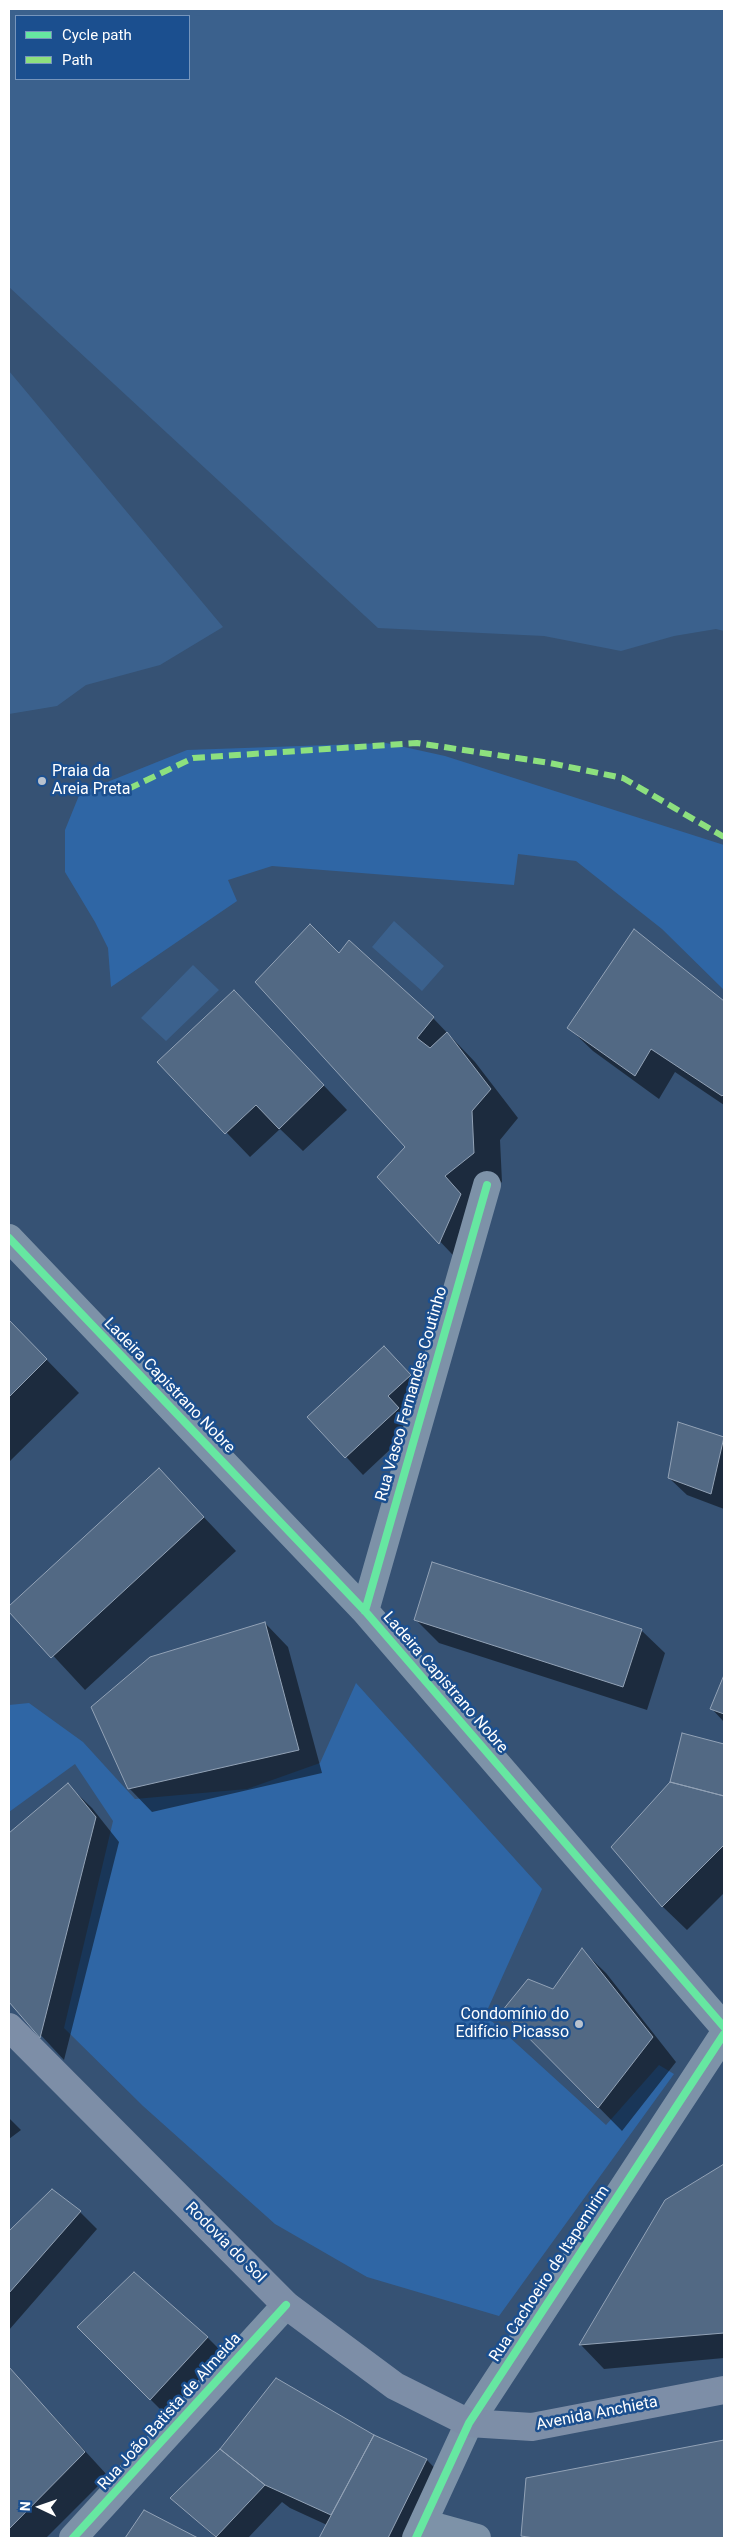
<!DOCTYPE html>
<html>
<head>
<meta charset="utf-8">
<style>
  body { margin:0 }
  #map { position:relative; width:733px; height:2547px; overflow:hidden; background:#365274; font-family:Roboto,sans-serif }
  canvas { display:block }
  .frame { position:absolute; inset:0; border:10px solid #fff; pointer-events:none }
  .legend { position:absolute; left:15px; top:15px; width:175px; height:65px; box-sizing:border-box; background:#1b4f8f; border:1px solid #7695bc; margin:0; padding:6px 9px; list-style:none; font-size:15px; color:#fff }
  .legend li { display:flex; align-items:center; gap:10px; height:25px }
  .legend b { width:25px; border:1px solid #7695bc }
  .north { position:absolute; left:15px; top:2482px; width:50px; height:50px; -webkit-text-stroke:4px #1b4f8f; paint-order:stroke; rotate:273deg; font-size:14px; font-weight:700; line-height:20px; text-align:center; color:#fff }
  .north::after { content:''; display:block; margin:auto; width:18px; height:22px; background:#fff; clip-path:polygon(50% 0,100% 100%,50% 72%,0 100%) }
</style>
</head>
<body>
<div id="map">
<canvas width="733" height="2547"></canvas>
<div class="frame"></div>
<ul class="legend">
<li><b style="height:6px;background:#66e7a1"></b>Cycle path</li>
<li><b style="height:6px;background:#8de07e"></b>Path</li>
</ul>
<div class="north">N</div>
</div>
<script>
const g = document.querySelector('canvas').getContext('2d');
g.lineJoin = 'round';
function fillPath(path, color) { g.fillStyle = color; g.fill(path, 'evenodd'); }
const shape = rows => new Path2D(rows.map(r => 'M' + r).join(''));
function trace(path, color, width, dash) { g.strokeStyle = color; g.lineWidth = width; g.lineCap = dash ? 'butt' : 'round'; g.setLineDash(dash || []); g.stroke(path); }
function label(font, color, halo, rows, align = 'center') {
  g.font = font + ' Roboto,sans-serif'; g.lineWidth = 5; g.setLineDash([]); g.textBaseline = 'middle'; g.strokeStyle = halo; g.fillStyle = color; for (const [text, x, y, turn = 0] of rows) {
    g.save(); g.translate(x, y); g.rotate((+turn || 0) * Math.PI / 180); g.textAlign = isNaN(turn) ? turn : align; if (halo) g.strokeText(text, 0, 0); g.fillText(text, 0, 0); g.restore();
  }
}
fillPath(shape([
  [386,743,445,756,724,845,724,990,662,929,576,861,518,854,514,885,272,866,228,880,237,901,111,987,108,948,95,922,65,872,65,830,80,793,187,750],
  [356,1683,542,1889,485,2015,606,2125,659,2065,674,2074,499,2316,367,2277,275,2224,143,2106,64,2028,113,1821,75,1764,9,1812,9,1705,29,1703,83,1742,135,1799,247,1789,320,1763]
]), '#2f66a5');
fillPath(shape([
  [9,9,724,9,724,631,716,629,674,636,621,651,544,636,378,628,9,287],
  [16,16,189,16,189,79,16,79],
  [9,371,223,627,160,665,86,685,57,706,9,714],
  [394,921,444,966,422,991,372,947],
  [193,965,219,990,166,1041,141,1018]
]), '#3b618d');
fillPath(shape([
  [634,931,724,1003,724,1105,675,1072,659,1099,593,1051,569,1028],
  [339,955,433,1018,475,1062,518,1118,500,1140,502,1182,473,1205,468,1271,379,1177,407,1147],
  [257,1015,347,1110,303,1151,280,1129,250,1157,159,1062],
  [9,1321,79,1393,9,1462],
  [401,1365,427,1393,405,1414,415,1426,363,1475,309,1417],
  [723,1438,724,1439,724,1509,687,1495,669,1478],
  [159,1470,236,1551,85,1690,9,1608],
  [415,1619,641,1630,665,1653,647,1710,439,1643],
  [265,1623,288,1647,322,1773,152,1812,129,1788],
  [724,1679,724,1722,712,1709],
  [683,1735,724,1745,724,1893,687,1930,663,1907,612,1847,671,1783],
  [68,1785,92,1808,119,1842,64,2060,9,2001,9,1835],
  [582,1950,606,1973,676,2062,622,2131,504,2011,554,1991],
  [9,2118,21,2130,9,2139],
  [724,2165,724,2358,604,2369,581,2345,666,2200],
  [52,2190,80,2212,97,2229,9,2330,9,2233],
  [134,2274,208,2338,231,2361,174,2423,78,2327],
  [9,2368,108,2476,46,2538,9,2538],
  [373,2436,427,2460,450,2484,423,2538,320,2538,327,2525,290,2508,282,2502,248,2538,216,2538,172,2498],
  [724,2441,724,2538,524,2538,522,2536,527,2480],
  [145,2512,195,2538,126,2538]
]), '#0007');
const building = shape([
  [310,924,339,953,349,940,434,1017,417,1038,430,1048,447,1032,491,1089,472,1111,474,1153,445,1176,461,1194,439,1244,377,1177,405,1147,255,982,310,924],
  [634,929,724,1001,724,1094,722,1096,651,1049,635,1076,567,1028,634,929],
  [234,990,324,1085,279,1129,256,1105,225,1134,157,1062,234,990],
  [9,1320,47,1359,9,1397,9,1320],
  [384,1346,411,1375,388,1396,399,1408,345,1458,307,1417,384,1346],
  [678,1422,724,1437,711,1494,668,1478,678,1422],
  [159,1468,204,1517,51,1658,9,1612,9,1606,159,1468],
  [432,1562,642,1629,623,1687,414,1620,432,1562],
  [265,1622,299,1750,128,1789,91,1707,150,1657,265,1622],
  [724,1675,724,1714,710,1709,724,1675],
  [682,1733,724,1744,724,1796,670,1782,682,1733],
  [670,1782,724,1796,724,1845,662,1907,611,1847,670,1782],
  [68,1783,96,1817,40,2038,9,2002,9,1833,68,1783],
  [582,1948,653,2037,598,2108,502,2011,528,1979,553,1989,582,1948],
  [724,2164,724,2333,579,2345,665,2200,724,2164],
  [52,2189,81,2211,9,2293,9,2231,52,2189],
  [134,2272,208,2337,150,2400,77,2327,134,2272],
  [9,2367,85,2452,9,2529,9,2367],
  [276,2378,374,2435,331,2515,265,2485,220,2449,276,2378],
  [374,2435,427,2459,388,2538,319,2538,374,2435],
  [724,2440,724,2538,534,2538,521,2536,526,2478,724,2440],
  [220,2449,265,2485,216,2537,170,2498,220,2449],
  [144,2510,198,2538,125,2538,144,2510]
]);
fillPath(building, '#526984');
trace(building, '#92a2b6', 1);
trace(shape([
  [9,1238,365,1611,724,2027],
  [365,1611,487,1185],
  [423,2523,477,2538],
  [73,2538,286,2305],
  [416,2538,469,2423,724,2034]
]), '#7d92a8', 28);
trace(shape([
  [9,2027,286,2305,395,2386,469,2423,532,2427,724,2390]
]), '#7d8ea7', 28);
trace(shape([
  [128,789,193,758,417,743,550,763,623,778,724,837]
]), '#8de07e', 6, [12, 6]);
trace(shape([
  [9,1238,365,1611,724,2027],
  [365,1611,487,1185],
  [73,2538,286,2305],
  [416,2538,469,2423,724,2034]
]), '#66e7a1', 8);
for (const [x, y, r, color] of [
  [42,781,5,"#b9c2ce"],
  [579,2024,5,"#b9c2ce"]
]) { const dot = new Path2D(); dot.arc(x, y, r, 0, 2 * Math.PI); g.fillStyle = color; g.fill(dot); trace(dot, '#1b4f8f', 2); }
label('16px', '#fff', '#1b4f8f', [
  ["Praia da",52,772],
  ["Areia Preta",52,790],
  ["Condomínio do",569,2015,"right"],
  ["Edifício Picasso",569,2033,"right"]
], 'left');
label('16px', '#fff', '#1b4f8f', [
  ["Ladeira Capistrano Nobre",169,1386,46],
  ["Rua Vasco Fernandes Coutinho",412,1394,-74],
  ["Ladeira Capistrano Nobre",445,1683,49],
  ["Rodovia do Sol",225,2243,45],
  ["Rua Cachoeiro de Itapemirim",550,2274,-57],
  ["Rua João Batista de Almeida",170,2412,-48],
  ["Avenida Anchieta",597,2414,-11]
]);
</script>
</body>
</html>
